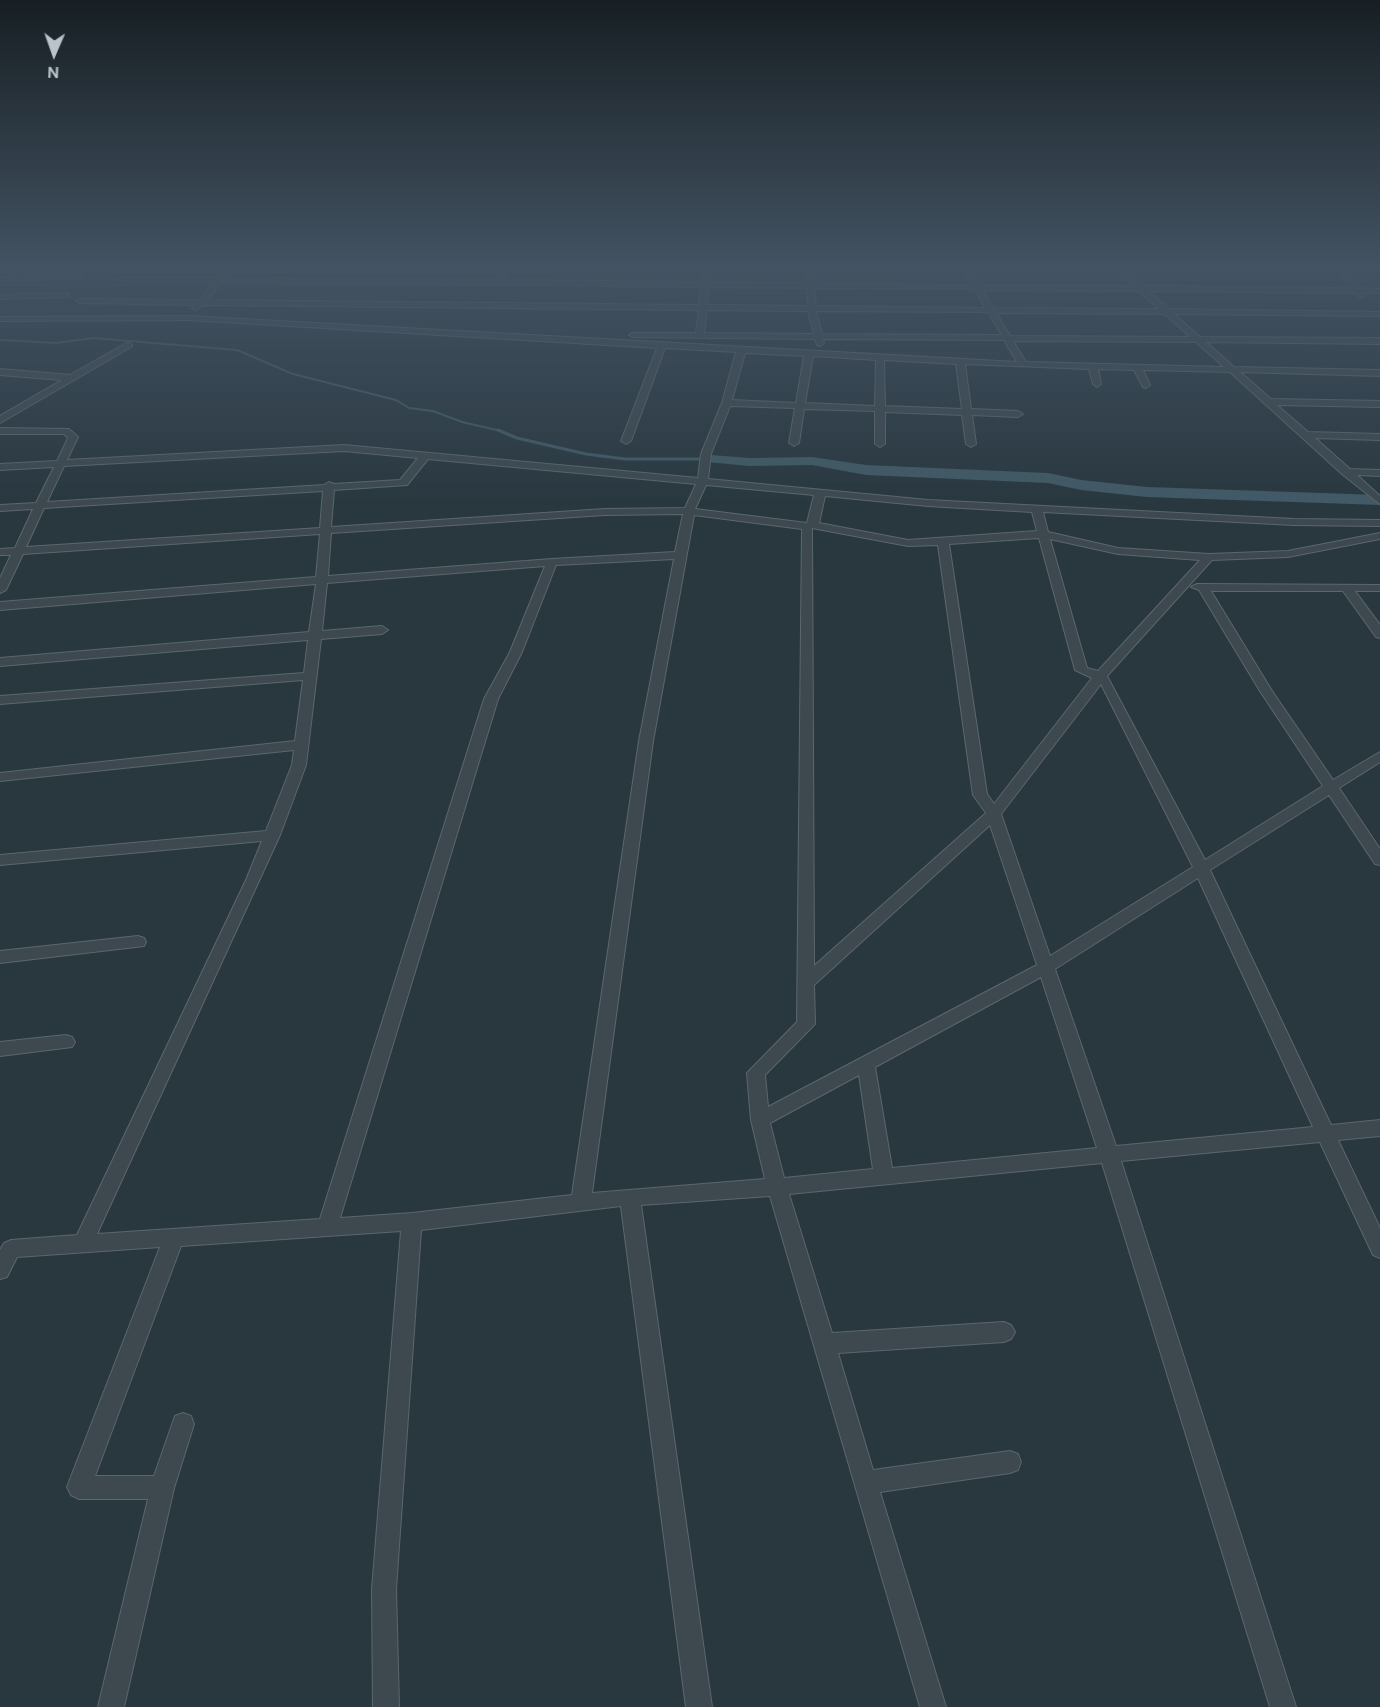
<!DOCTYPE html>
<html>
<head>
<meta charset="utf-8">
<style>
  body { margin:0 }
  #map { position:relative; width:1380px; height:1707px; overflow:hidden; background:#29383f; font-family:"DM Sans",sans-serif }
  canvas { display:block }
  .north { position:absolute; left:24px; top:24px; width:60px; height:60px; -webkit-text-stroke:4px #222e34; paint-order:stroke; rotate:182deg; font-size:16px; font-weight:700; line-height:24px; text-align:center; color:#bac4ca }
  .north::after { content:''; display:block; margin:auto; width:21px; height:27px; background:#bac4ca; clip-path:polygon(50% 0,100% 100%,50% 72%,0 100%) }
</style>
</head>
<body>
<div id="map">
<canvas width="1380" height="1707"></canvas>
<div class="north">N</div>
</div>
<script>
const g = document.querySelector('canvas').getContext('2d');
g.lineJoin = 'round';
const shape = rows => new Path2D(rows.map(r => 'M' + r).join(''));
function trace(path, color, width, dash) { g.strokeStyle = color; g.lineWidth = width; g.lineCap = dash ? 'butt' : 'round'; g.setLineDash(dash || []); g.stroke(path); }
function fillPath(path, color) { g.fillStyle = color; g.fill(path, 'evenodd'); }
trace(shape([
  [0,340,56,343,94,338,237,350,293,374,396,400,409,408,433,411,462,422,501,431]
]), '#415a66', 2);
trace(shape([
  [498,430,517,438,586,454,625,459,699,459]
]), '#415a66', 3);
fillPath(shape([
  [712,455,749,458,812,457,866,465,1048,473,1081,480,1147,487,1380,495,1380,505,1147,497,1081,490,1048,483,866,475,812,465,749,466,707,462,705,459,707,456,712,455]
]), '#415a66');
const street = shape([
  [227,266,235,266,225,278,498,280,503,266,511,266,505,280,702,282,703,266,711,266,709,282,806,283,805,266,813,266,814,283,972,285,961,266,969,266,980,285,1133,286,1111,266,1120,266,1143,286,1351,288,1334,266,1342,266,1359,288,1380,289,1380,293,1363,293,1365,296,1361,298,1355,293,1148,291,1169,309,1380,312,1380,316,1174,314,1200,337,1380,338,1380,344,1206,342,1234,367,1380,370,1380,376,1240,372,1271,399,1380,401,1380,407,1277,405,1308,432,1380,434,1380,440,1315,438,1350,469,1380,470,1380,476,1357,475,1380,496,1380,504,1342,474,1230,372,1143,370,1150,385,1146,388,1143,387,1134,370,1098,369,1101,384,1097,387,1093,384,1089,369,965,364,971,409,1018,411,1023,414,1018,417,972,415,976,444,971,447,966,444,962,415,885,412,885,444,880,447,875,444,875,411,804,409,799,443,794,446,789,443,795,408,730,406,711,454,708,479,928,500,1294,519,1380,520,1380,526,1294,525,1043,512,1048,532,1118,548,1209,554,1288,551,1380,533,1380,539,1288,557,1212,560,1107,676,1205,860,1323,786,1260,691,1199,590,1191,587,1197,584,1380,585,1380,591,1355,591,1380,625,1380,638,1376,637,1343,591,1211,591,1272,691,1333,780,1380,752,1380,762,1339,788,1380,849,1380,865,1375,864,1329,795,1210,870,1331,1125,1380,1120,1380,1136,1338,1140,1380,1228,1380,1258,1373,1255,1320,1142,1121,1161,1296,1707,1270,1707,1102,1163,789,1194,832,1333,1004,1322,1011,1325,1015,1332,1011,1339,1004,1342,838,1353,873,1470,1010,1451,1018,1454,1021,1462,1018,1470,1010,1473,880,1492,946,1707,920,1707,770,1196,641,1205,712,1707,686,1707,621,1206,421,1230,396,1589,399,1707,373,1707,372,1589,401,1231,181,1246,95,1476,154,1476,175,1416,183,1413,191,1416,194,1424,174,1488,124,1707,98,1707,148,1499,79,1499,71,1495,67,1487,160,1247,17,1257,7,1277,0,1279,0,1250,4,1243,11,1240,77,1235,246,880,262,841,0,865,0,855,266,831,292,765,294,750,0,781,0,773,295,741,303,680,0,704,0,696,304,673,308,640,0,666,0,658,309,632,316,584,0,610,0,602,316,577,320,534,23,554,6,590,0,593,0,578,11,555,0,555,0,549,15,548,33,509,0,511,0,505,36,503,54,467,0,470,0,464,57,461,68,438,64,434,0,434,0,428,69,429,78,437,67,460,344,445,698,478,701,454,722,403,736,352,665,348,631,441,626,444,621,441,657,348,189,320,0,321,0,317,189,316,1017,362,1004,340,823,339,824,343,820,346,817,345,815,339,633,337,629,335,633,333,696,333,699,310,203,305,196,310,192,308,195,305,80,303,76,301,80,299,199,300,213,282,123,281,119,279,123,277,217,278,227,266],
  [222,282,701,287,699,305,207,300,222,282],
  [709,287,807,288,808,306,707,305,709,287],
  [814,288,975,289,985,308,816,306,814,288],
  [983,290,1139,291,1159,309,993,308,983,290],
  [707,310,808,311,814,334,704,333,707,310],
  [816,311,988,312,1002,335,822,334,816,311],
  [996,313,1165,314,1190,337,1010,336,996,313],
  [1013,341,1196,342,1224,367,1026,362,1013,341],
  [745,353,804,356,796,403,732,400,745,353],
  [813,356,876,360,875,406,805,403,813,356],
  [884,360,956,364,962,409,885,406,884,360],
  [344,451,418,458,400,480,334,484,329,482,324,485,47,502,64,466,344,451],
  [428,459,696,484,685,508,605,509,331,527,334,490,407,485,428,459],
  [706,485,814,495,807,523,695,509,706,485],
  [323,491,320,528,26,547,44,508,323,491],
  [825,496,928,506,1032,512,1037,531,908,540,819,523,825,496],
  [683,514,675,552,552,559,328,576,331,533,605,515,683,514],
  [694,515,802,529,797,1022,747,1073,751,1120,765,1179,592,1193,653,741,694,515],
  [812,528,908,546,938,545,973,795,986,813,814,966,812,528],
  [1039,538,1075,670,1092,678,994,804,987,794,949,544,1039,538],
  [1050,539,1118,554,1200,560,1098,671,1087,668,1050,539],
  [674,559,639,741,572,1195,412,1213,340,1218,498,699,522,652,556,565,674,559],
  [545,566,510,652,484,699,320,1219,97,1234,280,835,306,765,321,639,382,634,388,630,382,626,322,631,327,583,545,566],
  [1101,684,1193,867,1050,956,1001,814,1101,684],
  [990,825,1037,965,768,1107,765,1075,815,1024,814,985,990,825],
  [1198,878,1313,1127,1116,1146,1055,969,1198,878],
  [1041,977,1097,1148,892,1168,875,1067,1041,977],
  [859,1075,873,1169,784,1178,770,1123,859,1075],
  [83,274,80,278,0,281,0,277,83,274],
  [66,293,69,293,69,297,0,299,0,295,66,293],
  [128,342,132,345,131,347,0,423,0,416,62,380,0,375,0,369,70,375,128,342],
  [138,936,144,938,146,942,144,946,0,963,0,951,138,936],
  [66,1035,72,1037,75,1042,72,1047,0,1056,0,1042,66,1035]
]);
trace(street, '#5b676d', 2);
fillPath(street, '#3d494f');
const sky = g.createLinearGradient(0, 0, 0, 505);
sky.addColorStop(0, '#171f23');
sky.addColorStop(0.53, '#435363');
sky.addColorStop(1, '#43536300');
g.fillStyle = sky;
g.fillRect(0, 0, 1380, 505);
</script>
</body>
</html>
